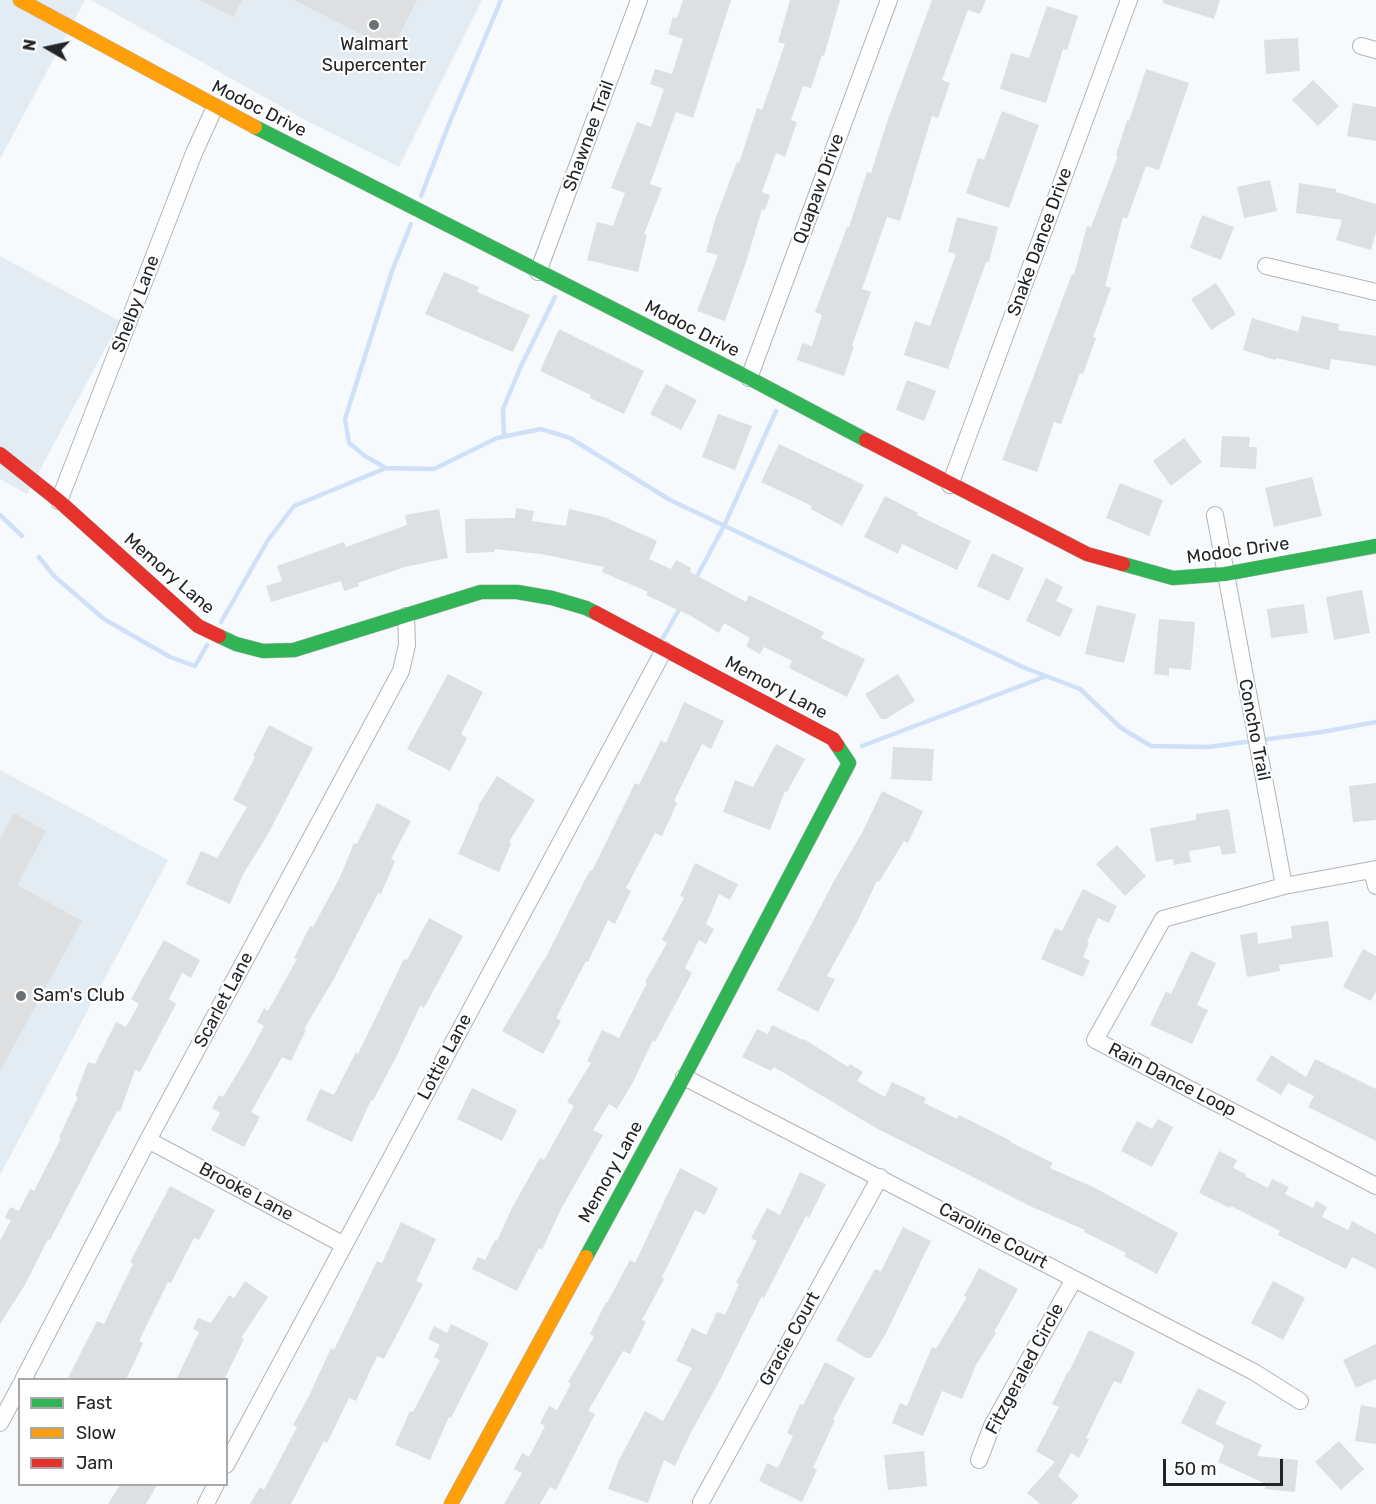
<!DOCTYPE html>
<html>
<head>
<meta charset="utf-8">
<style>
  body { margin:0 }
  #map { position:relative; width:1376px; height:1504px; overflow:hidden; background:#f7fafc; font-family:Rubik,sans-serif }
  canvas { display:block }
  .legend { position:absolute; left:18px; top:1378px; width:210px; height:108px; box-sizing:border-box; background:#fff; border:2px solid #a7a8a9; margin:0; padding:8px 10px; list-style:none; font-size:18px; color:#222527 }
  .legend li { display:flex; align-items:center; gap:12px; height:30px }
  .legend b { width:30px; border:2px solid #a7a8a9 }
  .north { position:absolute; left:18px; top:18px; width:60px; height:60px; -webkit-text-stroke:4px #fff; paint-order:stroke; rotate:279deg; font-size:16px; font-weight:700; line-height:24px; text-align:center; color:#222527 }
  .north::after { content:''; display:block; margin:auto; width:21px; height:27px; background:#222527; clip-path:polygon(50% 0,100% 100%,50% 72%,0 100%) }
  .scale { position:absolute; left:1163px; top:1459px; width:120px; height:27px; box-sizing:border-box; border:3px solid #222527; border-top:0; padding-left:8px; font-size:18px; line-height:21px; white-space:nowrap; color:#222527; -webkit-text-stroke:4px #fff; paint-order:stroke }
</style>
</head>
<body>
<div id="map">
<canvas width="1376" height="1504"></canvas>
<ul class="legend">
<li><b style="height:8px;background:#30b455"></b>Fast</li>
<li><b style="height:8px;background:#ff9f0a"></b>Slow</li>
<li><b style="height:8px;background:#e5322d"></b>Jam</li>
</ul>
<div class="north">N</div>
<div class="scale">50 m</div>
</div>
<script>
const g = document.querySelector('canvas').getContext('2d');
g.lineJoin = 'round';
function fillPath(path, color) { g.fillStyle = color; g.fill(path, 'evenodd'); }
const shape = rows => new Path2D(rows.map(r => 'M' + r).join(''));
function trace(path, color, width, dash) { g.strokeStyle = color; g.lineWidth = width; g.lineCap = dash ? 'butt' : 'round'; g.setLineDash(dash || []); g.stroke(path); }
function label(font, color, halo, rows, align = 'center') {
  g.font = font + ' Rubik,sans-serif'; g.lineWidth = 4.5; g.setLineDash([]); g.textBaseline = 'middle'; g.strokeStyle = halo; g.fillStyle = color; for (const [text, x, y, turn = 0] of rows) {
    g.save(); g.translate(x, y); g.rotate((+turn || 0) * Math.PI / 180); g.textAlign = isNaN(turn) ? turn : align; if (halo) g.strokeText(text, 0, 0); g.fillText(text, 0, 0); g.restore();
  }
}
fillPath(shape([
  [0,0,85,0,0,159],
  [91,0,482,0,399,167,307,121],
  [0,256,120,321,27,494,0,479],
  [0,770,168,860,0,1175]
]), '#e3ecf3');
trace(shape([
  [421,196,451,119,501,0],
  [504,436,503,409,521,366,555,297],
  [386,468,365,456,349,443,345,419,392,271,411,224],
  [0,515,22,536],
  [39,557,54,576,104,619,170,657,195,666,207,645],
  [695,580,724,526,776,411],
  [221,622,268,540,294,506,386,468,434,469,497,438,541,429,570,438,670,500,1025,668,1080,689,1121,728,1151,746,1208,747,1322,732,1376,722],
  [663,638,681,606],
  [862,746,1044,677]
]), '#d0e0f8', 4.5);
fillPath(shape([
  [199,0,242,0,233,17],
  [294,0,417,0,392,50],
  [683,0,731,0,693,118,676,112,650,184,662,188,644,234,647,235,638,272,587,260,597,222,613,226,625,193,611,188,637,122,651,127,664,89,650,84,655,69,672,74,683,39,668,34,673,17,677,18],
  [790,0,840,0,824,56,822,55,811,88,803,86,791,120,797,122,785,157,776,153,762,192,770,195,765,210,762,209,746,262,725,321,697,311,718,255,706,252,716,217,737,162,739,163,757,108,762,110,785,44,778,42],
  [932,0,986,0,980,14,968,10,942,80,950,83,938,118,932,116,900,221,887,217,862,289,871,292,852,345,854,346,844,376,797,360,802,343,812,346,822,315,815,312,847,227,849,227,867,172,871,173,887,122],
  [1163,0,1220,0,1214,19,1163,3],
  [1047,6,1078,16,1067,50,1063,49,1046,103,1000,89,1011,53,1029,58],
  [1298,38,1300,71,1266,74,1264,40],
  [1146,69,1189,83,1159,170,1146,166,1127,219,1123,217,1105,286,1111,288,1093,337,1096,338,1083,374,1080,373,1061,424,1054,422,1037,472,1002,460,1072,274,1074,275,1087,226,1091,227,1118,156,1116,155,1127,120,1129,121],
  [1313,80,1339,106,1318,126,1292,100],
  [1353,103,1376,107,1376,141,1347,136],
  [1002,111,1039,125,1009,208,966,193,978,158,984,160],
  [1270,180,1277,211,1244,218,1237,187],
  [1299,183,1336,189,1336,192,1376,204,1376,232,1371,250,1336,240,1342,220,1296,213],
  [1202,215,1234,227,1221,260,1190,248],
  [957,217,998,227,989,262,986,262,948,369,904,355,915,321,930,326,956,254,948,252],
  [444,272,479,287,477,292,530,315,513,352,425,314],
  [1216,283,1236,314,1211,330,1191,299],
  [1302,316,1339,324,1338,330,1376,336,1376,366,1331,359,1329,370,1276,358,1275,360,1243,350,1252,318,1298,332],
  [559,329,644,371,624,414,590,398,591,395,540,371],
  [907,380,936,391,924,421,896,410],
  [666,384,697,400,681,430,650,414],
  [718,414,752,426,735,470,702,457],
  [1222,436,1250,437,1249,447,1257,447,1256,469,1220,467],
  [1184,438,1202,462,1171,486,1153,461],
  [779,444,864,485,842,526,811,509,812,506,761,482],
  [1312,477,1322,516,1274,527,1265,488],
  [1120,483,1163,500,1149,536,1106,518],
  [885,496,918,513,917,515,971,541,957,570,902,544,898,554,864,537],
  [516,508,534,511,532,521,566,526,569,509,604,517,657,541,649,559,671,569,676,560,691,568,690,572,746,602,749,595,824,632,821,638,865,659,847,697,789,668,792,661,764,647,760,654,746,646,750,638,724,623,719,633,691,616,646,595,648,592,602,572,604,567,541,554,494,549,494,552,466,553,465,519,515,518],
  [439,509,448,558,405,567,358,583,359,586,344,591,341,581,271,602,266,586,282,581,277,566,344,542,346,547,407,525,405,515],
  [992,553,1024,568,1009,601,977,586],
  [1046,578,1063,587,1056,601,1073,609,1060,637,1026,621],
  [1362,590,1370,633,1334,640,1326,597],
  [1304,604,1308,633,1271,638,1267,609],
  [1097,605,1136,614,1124,663,1085,654],
  [1159,619,1195,622,1191,670,1169,668,1169,676,1154,674],
  [448,674,483,692,461,734,467,738,450,771,407,749],
  [898,674,915,701,886,719,881,719,865,694],
  [684,702,724,721,711,749,702,744,674,801,677,803,662,836,655,833,626,888,631,891,615,924,608,920,588,962,586,961,556,1018,561,1021,543,1054,502,1031,543,961,544,961,590,870,592,871,635,783,639,785,661,740,666,743],
  [269,725,313,748,268,834,244,873,230,904,186,884,201,851,217,858,247,807,233,800,255,757,253,756],
  [776,744,805,759,787,792,785,791,770,830,723,812,735,780,753,787],
  [893,747,934,749,932,781,891,779],
  [497,776,535,800,509,842,511,844,499,872,458,854,479,807,478,806],
  [1376,783,1376,820,1353,822,1349,786],
  [882,791,923,811,908,843,904,841,879,882,877,881,857,922,827,976,835,979,818,1012,777,990,835,879,862,833],
  [377,803,411,821,391,859,395,861,381,894,378,893,335,977,304,1029,306,1030,291,1061,282,1057,251,1112,260,1117,244,1147,211,1130,220,1113,212,1108,219,1095,223,1097,249,1054,264,1026,257,1022,264,1008,268,1011,297,959,294,958,310,926,313,927,340,877,354,843,357,844],
  [1229,809,1236,853,1222,855,1220,846,1189,851,1191,862,1174,865,1173,859,1156,862,1150,828,1196,820,1196,814],
  [14,813,46,831,17,885,82,921,0,1071,0,839],
  [1117,845,1146,876,1125,896,1096,864],
  [695,863,738,884,730,900,719,894,706,924,714,929,706,944,699,940,685,968,692,973,655,1042,653,1040,632,1084,617,1109,609,1104,593,1130,603,1135,561,1209,542,1250,539,1248,517,1291,472,1269,478,1257,485,1260,495,1240,497,1241,512,1208,540,1158,544,1160,574,1106,567,1102,591,1063,587,1061,602,1030,619,1038,647,983,645,982,667,943,662,940,684,898,680,896],
  [1083,889,1117,906,1109,923,1098,918,1087,942,1089,943,1083,957,1090,961,1083,977,1041,959,1055,928,1062,931],
  [429,918,463,936,424,1008,420,1006,397,1055,373,1101,371,1100,352,1142,306,1120,320,1089,334,1095,356,1052,358,1054,404,959,407,960],
  [1328,921,1333,957,1279,965,1280,971,1247,977,1240,935,1257,932,1258,944,1292,938,1291,926],
  [164,940,200,960,191,978,182,973,169,999,176,1004,140,1072,135,1070,120,1112,117,1111,50,1240,48,1239,26,1283,0,1324,0,1241,11,1220,5,1218,10,1207,19,1211,30,1189,34,1191,61,1138,59,1137,78,1097,75,1096,88,1062,95,1064,116,1022,126,1027,139,1004,131,999],
  [1363,949,1376,956,1376,991,1371,1001,1343,987],
  [1191,951,1216,963,1197,1005,1208,1010,1192,1044,1150,1025,1166,991,1171,994],
  [772,1025,803,1040,804,1039,848,1067,850,1064,863,1072,857,1081,885,1097,892,1082,926,1098,924,1103,957,1119,959,1115,1011,1141,1010,1142,1053,1163,1050,1168,1093,1187,1178,1233,1157,1274,1124,1256,1126,1253,1084,1232,1085,1230,1032,1207,876,1128,774,1067,771,1071,742,1057,757,1029,768,1034],
  [1271,1055,1306,1077,1315,1059,1376,1089,1376,1141,1308,1107,1314,1096,1288,1083,1281,1095,1256,1080],
  [472,1088,517,1110,502,1141,457,1119],
  [1158,1119,1173,1127,1152,1167,1121,1151,1137,1121,1152,1129],
  [1219,1151,1237,1160,1233,1168,1246,1174,1245,1176,1268,1188,1272,1179,1289,1187,1285,1194,1313,1208,1316,1201,1327,1207,1322,1217,1348,1230,1352,1221,1376,1234,1376,1269,1352,1257,1346,1269,1278,1235,1280,1231,1231,1206,1230,1208,1199,1193],
  [680,1168,718,1188,705,1215,695,1210,662,1277,664,1279,642,1320,646,1322,630,1354,623,1351,588,1411,595,1414,556,1490,550,1487,540,1504,504,1504,522,1473,514,1469,522,1453,529,1457,545,1426,540,1423,549,1406,557,1410,571,1384,568,1382,594,1337,590,1334,606,1302,607,1303,630,1260,635,1263],
  [800,1172,826,1184,809,1218,806,1216,764,1298,762,1296,719,1382,690,1434,675,1466,664,1460,648,1503,608,1489,619,1460,645,1411,663,1421,692,1368,676,1361,692,1328,706,1335,717,1312,725,1315,739,1284,736,1283,757,1241,751,1238,767,1208,780,1215],
  [170,1186,215,1210,199,1240,194,1238,171,1283,168,1282,139,1341,143,1343,126,1380,67,1380,97,1321,104,1324,133,1264,130,1262],
  [401,1222,436,1239,416,1281,423,1284,384,1359,377,1356,356,1401,349,1398,327,1443,324,1441,291,1504,250,1504,260,1487,264,1490,297,1427,293,1425,308,1398,331,1348,334,1350,377,1261,382,1263],
  [903,1227,931,1241,886,1333,871,1358,866,1358,836,1340,875,1269,881,1271],
  [979,1268,1018,1289,994,1332,996,1333,976,1365,962,1399,942,1391,923,1436,892,1423,900,1403,907,1406,932,1347,936,1349,967,1297,964,1296],
  [245,1281,268,1297,241,1338,244,1339,224,1380,176,1380,199,1332,193,1329,198,1318,211,1323,229,1295,234,1298],
  [1273,1281,1305,1298,1283,1340,1251,1323],
  [451,1324,489,1343,451,1418,449,1417,430,1460,395,1445,410,1411,413,1412,440,1360,434,1357,440,1345,428,1339,434,1326,447,1333],
  [1089,1330,1135,1352,1121,1384,1114,1381,1086,1438,1089,1439,1079,1458,1071,1453,1058,1476,1079,1496,1071,1504,1040,1504,1027,1493,1055,1462,1036,1451,1059,1407,1052,1404,1068,1371,1069,1372],
  [1376,1344,1376,1379,1356,1388,1343,1360],
  [825,1362,855,1378,833,1419,835,1420,813,1468,817,1470,802,1502,759,1481,767,1463,778,1468,793,1436,787,1433,800,1404,803,1405],
  [1198,1388,1226,1402,1215,1424,1262,1445,1257,1456,1298,1460,1295,1492,1265,1489,1266,1484,1218,1462,1224,1446,1222,1444,1181,1423],
  [1361,1405,1376,1408,1376,1444,1355,1441],
  [1339,1441,1364,1469,1341,1490,1315,1462],
  [924,1451,927,1486,888,1490,884,1455],
  [120,1485,157,1485,146,1504,108,1504]
]), '#dddfe1');
const street = shape([
  [1361,46,1376,50],
  [1266,266,1376,292],
  [538,272,639,0],
  [749,378,889,0],
  [950,485,1129,0],
  [59,501,194,153,215,107],
  [1215,515,1284,886],
  [1376,869,1284,886,1163,919,1095,1040,1376,1186],
  [1372,870,1376,886],
  [684,1077,1254,1372,1300,1401],
  [148,1140,344,1245],
  [23,1380,148,1140,401,671,407,645,406,616],
  [0,1423,20,1386],
  [979,1460,992,1426,1074,1279],
  [226,1465,664,650],
  [701,1502,880,1177],
  [206,1504,216,1484]
]);
const fast = shape([
  [255,127,749,378,866,440],
  [1123,564,1173,578,1225,574,1376,546],
  [219,636,236,644,263,651,294,650,481,592,517,592,552,598,586,608,596,613],
  [586,1257,684,1077,849,763,837,745]
]);
const slow = shape([
  [20,0,255,127],
  [451,1504,586,1257]
]);
const jam = shape([
  [866,440,1087,554,1123,564],
  [0,454,59,501,198,626,219,636],
  [596,613,833,739,837,745]
]);
trace(street, '#b2b4b6', 18);
trace(fast, '#b2b4b6', 15);
trace(slow, '#b2b4b6', 15);
trace(jam, '#b2b4b6', 15);
trace(street, '#fefeff', 16);
trace(fast, '#30b455', 14);
trace(slow, '#ff9f0a', 14);
trace(jam, '#e5322d', 14);
for (const [x, y, r, color] of [
  [374,25,6,"#6d7072"],
  [21,996,6,"#6d7072"]
]) { const dot = new Path2D(); dot.arc(x, y, r, 0, 2 * Math.PI); g.fillStyle = color; g.fill(dot); trace(dot, '#fff', 2); }
label('18px', '#222527', '#fff', [
  ["Walmart",374,45],
  ["Supercenter",374,66],
  ["Sam's Club",33,996,"left"]
]);
label('18px', '#222527', '#fff', [
  ["Modoc Drive",259,109,27],
  ["Shawnee Trail",589,136,-70],
  ["Quapaw Drive",819,189,-70],
  ["Snake Dance Drive",1040,242,-70],
  ["Shelby Lane",136,304,-69],
  ["Modoc Drive",692,329,27],
  ["Modoc Drive",1238,551,-8],
  ["Memory Lane",169,574,41],
  ["Memory Lane",776,688,28],
  ["Concho Trail",1254,730,79],
  ["Scarlet Lane",224,1000,-62],
  ["Lottie Lane",445,1057,-62],
  ["Rain Dance Loop",1172,1080,27],
  ["Memory Lane",611,1172,-61],
  ["Brooke Lane",246,1192,28],
  ["Caroline Court",993,1236,28],
  ["Gracie Court",790,1339,-61],
  ["Fitzgeraled Circle",1025,1369,-62]
]);
</script>
</body>
</html>
